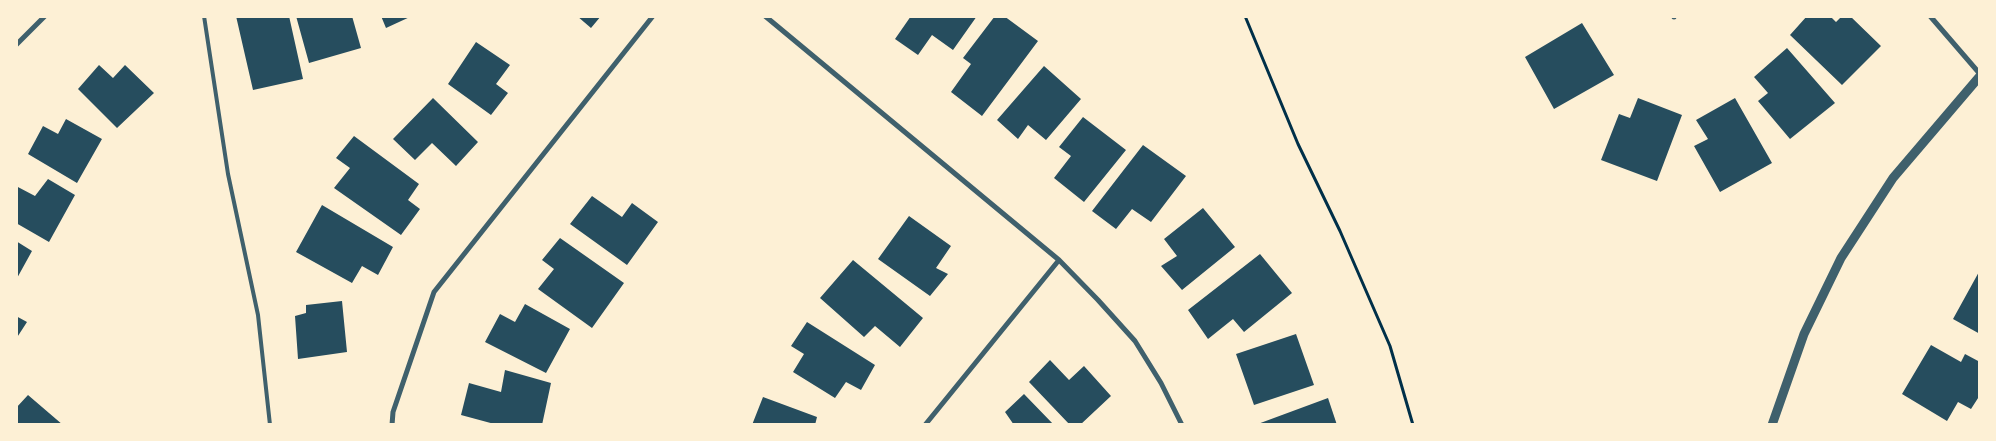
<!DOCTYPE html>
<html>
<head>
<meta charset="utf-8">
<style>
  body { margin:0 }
  #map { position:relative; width:1996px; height:441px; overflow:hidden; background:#fdf0d5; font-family:"Open Sans",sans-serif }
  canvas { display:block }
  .frame { position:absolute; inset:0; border:18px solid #fdf0d5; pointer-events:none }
</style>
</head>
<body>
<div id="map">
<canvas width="1996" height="441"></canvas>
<div class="frame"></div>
</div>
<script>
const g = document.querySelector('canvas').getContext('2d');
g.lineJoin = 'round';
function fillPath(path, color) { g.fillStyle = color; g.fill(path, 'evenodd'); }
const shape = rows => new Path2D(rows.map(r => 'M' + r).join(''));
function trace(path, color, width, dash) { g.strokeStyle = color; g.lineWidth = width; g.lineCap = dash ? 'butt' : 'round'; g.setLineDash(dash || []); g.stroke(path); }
fillPath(shape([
  [236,16,289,16,303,79,253,90],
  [296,16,352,16,361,48,309,63],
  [381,16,412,16,386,28],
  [577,16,601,16,591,28],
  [911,16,977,16,953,50,932,35,918,55,895,39],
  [995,16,1004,16,1038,41,982,116,951,92,971,64,963,58],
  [1807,16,1830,16,1836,22,1842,16,1850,16,1881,46,1842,85,1790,35],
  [1582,23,1614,75,1554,109,1525,57],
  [476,42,510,65,496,84,508,93,491,115,448,84],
  [1787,48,1835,103,1790,139,1758,101,1768,93,1754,77],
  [99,65,113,78,125,65,154,93,117,128,78,89],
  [1044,66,1081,99,1046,140,1028,125,1018,139,997,120],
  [433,98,478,142,456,166,432,143,415,160,393,139],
  [1638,98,1682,115,1657,181,1601,160,1619,114,1630,118],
  [1735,98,1772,163,1720,192,1694,146,1708,139,1696,120],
  [1083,117,1126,150,1084,202,1054,178,1071,156,1059,147],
  [66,119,102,139,77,183,28,154,43,126,58,134],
  [354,136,419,184,408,200,420,209,401,235,334,188,350,168,336,158],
  [1143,145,1186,176,1151,222,1132,209,1116,229,1092,211],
  [48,179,75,195,49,242,16,223,16,186,35,196],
  [592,196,622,217,632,203,658,222,627,265,570,224],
  [322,205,393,247,378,275,362,266,352,283,296,252],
  [1203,208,1235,247,1182,290,1161,266,1177,256,1164,239],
  [909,216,951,246,936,268,948,274,930,296,878,259],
  [560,238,624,283,592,328,538,289,554,269,542,260],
  [16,241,32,251,16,280],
  [1260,254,1292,293,1244,332,1233,319,1208,339,1188,310],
  [853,260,923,318,900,347,875,326,864,337,820,298],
  [1980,270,1980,334,1953,319],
  [342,301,347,352,298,359,295,316,306,313,306,305],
  [525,304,570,329,546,373,485,342,500,314,515,322],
  [16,316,27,322,16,339],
  [807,322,875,365,861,390,846,382,835,398,793,372,804,354,791,346],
  [1296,334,1314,385,1254,405,1236,354],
  [1931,345,1961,362,1965,354,1980,362,1980,395,1971,409,1958,402,1947,421,1902,394],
  [1050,360,1069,380,1084,366,1111,396,1080,425,1070,425,1029,382],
  [505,370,551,383,542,425,498,425,461,415,469,383,501,392],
  [1024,394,1054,425,1014,425,1005,412],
  [28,395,63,425,16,425,16,408],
  [763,397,817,417,815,425,752,425],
  [1328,398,1337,425,1255,425]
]), '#264d5e');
trace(shape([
  [1245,16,1298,144,1340,231,1390,346,1413,425]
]), '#003049', 3);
trace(shape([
  [204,16,228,174,258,315,270,425]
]), '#3f606c', 4);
trace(shape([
  [765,16,1059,260,1098,300,1135,341,1161,383,1182,425],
  [1930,16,1980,74],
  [1674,17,1674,16],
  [16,45,45,16],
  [392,425,393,412,434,292,653,16],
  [925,425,1059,260]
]), '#3f606c', 5);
trace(shape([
  [1772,425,1804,334,1841,258,1893,178,1980,76]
]), '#3f606c', 9);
</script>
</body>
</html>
